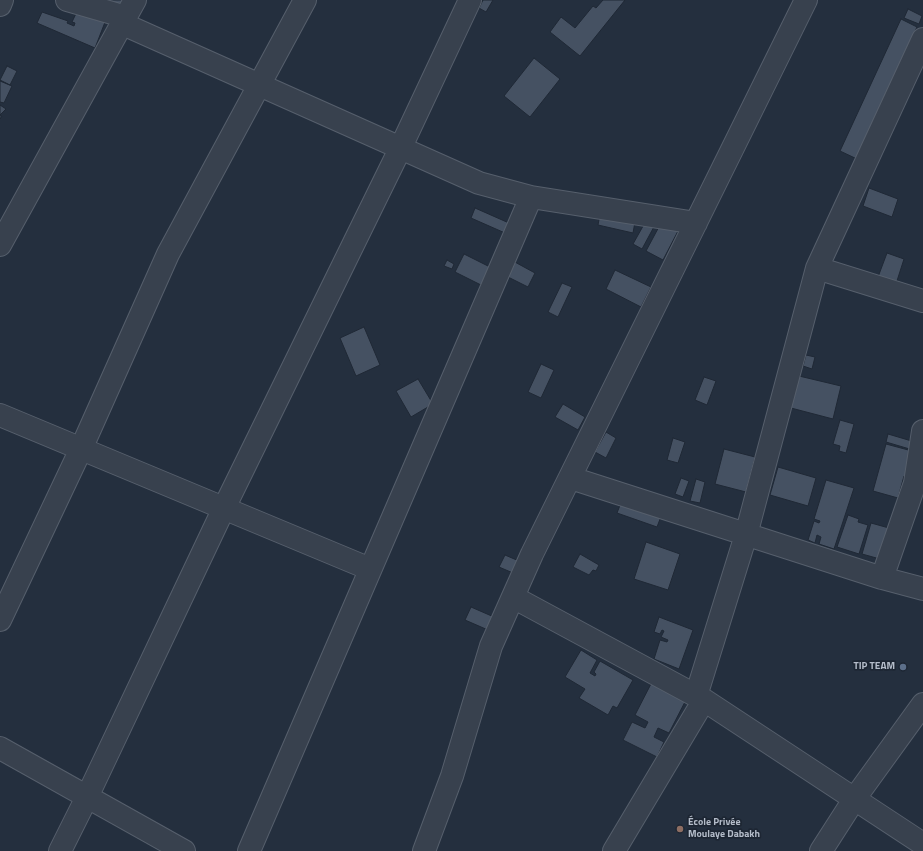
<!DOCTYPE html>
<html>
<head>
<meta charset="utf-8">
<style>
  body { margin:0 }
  canvas { display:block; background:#242f3e }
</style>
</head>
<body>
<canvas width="923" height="851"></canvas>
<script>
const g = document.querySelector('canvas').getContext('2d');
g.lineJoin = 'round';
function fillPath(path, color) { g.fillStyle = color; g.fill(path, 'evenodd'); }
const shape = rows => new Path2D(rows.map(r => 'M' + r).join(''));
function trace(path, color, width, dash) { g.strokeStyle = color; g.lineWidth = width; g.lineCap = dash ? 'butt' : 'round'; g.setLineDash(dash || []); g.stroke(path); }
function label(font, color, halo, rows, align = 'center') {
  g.font = font + ' "Titillium Web",sans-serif'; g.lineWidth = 3.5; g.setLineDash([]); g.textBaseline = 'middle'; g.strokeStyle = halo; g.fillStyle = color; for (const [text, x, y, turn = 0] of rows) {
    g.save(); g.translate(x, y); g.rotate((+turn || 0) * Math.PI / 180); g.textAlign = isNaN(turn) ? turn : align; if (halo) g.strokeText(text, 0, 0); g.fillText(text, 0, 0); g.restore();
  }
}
const building = shape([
  [108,0,126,0,124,6,108,0],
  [483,0,493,0,486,12,479,8,483,0],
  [603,0,625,0,580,56,550,32,561,17,575,28,593,6,596,8,603,0],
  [80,5,107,17,95,48,37,23,42,12,68,21,67,23,74,26,75,23,72,22,80,5],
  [908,9,922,16,919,24,904,18,908,9],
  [901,19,917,27,857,159,840,151,901,19],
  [534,58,560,79,530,117,504,96,534,58],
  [7,66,17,71,10,85,0,80,7,66],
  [0,81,12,86,4,103,0,102,0,81],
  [0,105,6,109,0,115,2,116,0,119,0,105],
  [869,188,898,199,892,217,863,206,869,188],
  [475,208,509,223,505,233,471,218,475,208],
  [600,214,635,222,633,233,598,225,600,214],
  [647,219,656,223,642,249,633,244,647,219],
  [661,223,678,231,663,260,646,251,661,223],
  [887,253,904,259,896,284,878,277,887,253],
  [464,254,490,267,481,285,455,272,464,254],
  [447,260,454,264,452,269,444,266,447,260],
  [513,261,535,273,528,287,506,276,513,261],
  [615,270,651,287,641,307,606,289,615,270],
  [562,283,572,287,558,317,548,312,562,283],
  [364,327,380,365,356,376,340,338,364,327],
  [806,355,815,357,812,369,803,366,806,355],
  [541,364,554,370,541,398,528,392,541,364],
  [799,376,841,386,833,419,791,408,799,376],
  [704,377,716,381,707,405,695,400,704,377],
  [418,379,433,404,411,417,396,391,418,379],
  [563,404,585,417,578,430,555,417,563,404],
  [840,420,854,424,846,453,839,451,840,446,833,444,840,420],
  [606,432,616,438,606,458,595,452,606,432],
  [888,434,915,442,913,450,886,442,888,434],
  [673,438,685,442,678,463,667,460,673,438],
  [886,444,912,451,912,478,904,476,898,498,873,491,886,444],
  [724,449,755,457,746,492,715,484,724,449],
  [778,467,816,478,808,506,770,495,778,467],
  [681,478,689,481,683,497,675,494,681,478],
  [696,479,705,482,700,503,690,501,696,479],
  [826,480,854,488,834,549,819,544,821,537,817,535,815,543,808,540,814,521,819,523,820,521,814,519,826,480],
  [622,500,662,514,657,527,617,513,622,500],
  [848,515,859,519,858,522,868,525,859,554,837,547,848,515],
  [871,523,889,528,880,559,862,554,871,523],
  [646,542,680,554,668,590,634,579,646,542],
  [580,554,599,565,596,571,593,570,589,575,573,567,580,554],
  [505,555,519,561,513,573,499,567,505,555],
  [471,607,494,617,488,630,465,620,471,607],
  [659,617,693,630,679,669,654,659,660,640,667,642,668,640,661,637,664,631,662,630,660,634,654,632,659,617],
  [581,650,597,660,590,673,595,676,596,674,594,672,600,661,633,680,617,708,613,706,608,715,579,698,585,689,565,677,581,650],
  [654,678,688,696,669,733,658,728,654,737,664,742,657,757,623,740,632,722,645,728,648,722,635,715,654,678]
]);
fillPath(building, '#455162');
trace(building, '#1f2835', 1);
const minor = shape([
  [67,0,126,17],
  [0,5,2,0],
  [123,24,479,183,531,197,696,223],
  [0,245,135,0],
  [817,268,923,301],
  [0,415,370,569],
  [571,478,882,578,923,589],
  [882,578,915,483,923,431],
  [513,597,704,700,923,844],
  [0,620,81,449,168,254,305,0],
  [696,696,746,535,817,268,923,39],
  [0,748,184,851],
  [60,851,87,797,224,508,400,149,470,0],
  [249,851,531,197],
  [424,851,452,776,491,646,532,554,806,0],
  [614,851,704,700],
  [821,851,855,798,923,704]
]);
trace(minor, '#565f6c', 24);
trace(minor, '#38414e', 22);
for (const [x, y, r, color] of [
  [903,667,4,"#5c6f8a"],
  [680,829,4,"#8d6e63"]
]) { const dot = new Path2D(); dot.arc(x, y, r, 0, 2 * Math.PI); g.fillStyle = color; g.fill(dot); trace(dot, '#1d2633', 1.5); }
label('bold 10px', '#b4bcc9', '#1d2633', [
  ["TIP TEAM",895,667],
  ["École Privée",688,823,"left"],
  ["Moulaye Dabakh",688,835,"left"]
], 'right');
</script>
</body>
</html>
